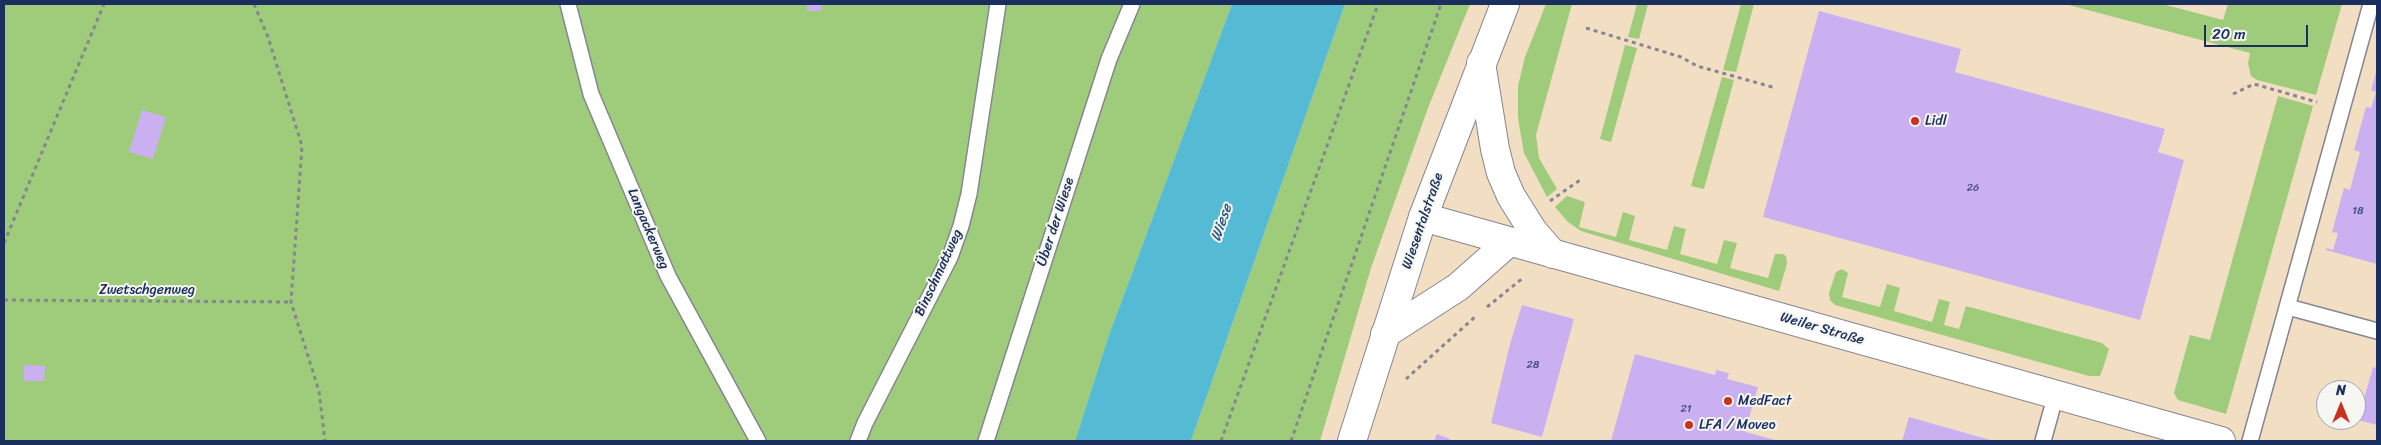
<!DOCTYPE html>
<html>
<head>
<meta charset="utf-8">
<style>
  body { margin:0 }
  #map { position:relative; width:2381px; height:445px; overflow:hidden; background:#f2dec2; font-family:Sriracha,sans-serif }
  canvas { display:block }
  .frame { position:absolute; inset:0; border:5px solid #1b2f5e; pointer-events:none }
  .north { position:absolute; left:2316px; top:380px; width:50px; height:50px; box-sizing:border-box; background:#f6f6f2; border:1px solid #9ea6b7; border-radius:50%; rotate:0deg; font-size:14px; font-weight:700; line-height:20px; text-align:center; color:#1b2f5e }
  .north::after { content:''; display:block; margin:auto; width:18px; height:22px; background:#c8321e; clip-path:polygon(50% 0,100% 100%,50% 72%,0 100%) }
  .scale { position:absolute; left:2204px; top:25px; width:104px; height:22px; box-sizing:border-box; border:2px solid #1b2f5e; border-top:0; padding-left:6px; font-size:15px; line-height:18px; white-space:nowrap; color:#1b2f5e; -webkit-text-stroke:4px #f6f6f2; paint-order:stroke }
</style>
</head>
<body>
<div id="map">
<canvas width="2381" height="445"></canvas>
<div class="frame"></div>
<div class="north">N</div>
<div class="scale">20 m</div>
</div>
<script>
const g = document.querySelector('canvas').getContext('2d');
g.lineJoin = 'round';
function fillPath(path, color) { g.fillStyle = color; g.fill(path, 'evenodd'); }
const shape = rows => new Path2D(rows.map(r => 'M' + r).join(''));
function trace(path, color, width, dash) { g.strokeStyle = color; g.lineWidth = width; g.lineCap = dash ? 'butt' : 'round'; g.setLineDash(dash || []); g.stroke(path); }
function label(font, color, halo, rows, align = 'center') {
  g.font = font + ' Sriracha,sans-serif'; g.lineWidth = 4; g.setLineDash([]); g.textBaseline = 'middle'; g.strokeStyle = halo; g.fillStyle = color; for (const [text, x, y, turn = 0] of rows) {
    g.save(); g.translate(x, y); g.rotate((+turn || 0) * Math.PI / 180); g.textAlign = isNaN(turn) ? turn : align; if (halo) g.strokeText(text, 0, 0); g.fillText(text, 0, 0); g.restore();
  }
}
fillPath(shape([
  [4,4,1232,4,1109,335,1075,441,4,441],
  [1345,4,1470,4,1428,108,1371,268,1320,441,1191,441],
  [1546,4,1572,4,1536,135,1539,158,1557,189,1547,197,1524,153,1518,118,1518,86,1525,57],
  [1637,4,1648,4,1639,39,1628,37],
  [1741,4,1754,4,1736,72,1723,70],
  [2065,4,2166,5,2223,20,2228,4,2342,4,2316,95,2257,80,2251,76,2248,63,2250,53],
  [1625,45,1637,48,1611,142,1600,139],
  [1722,77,1734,80,1704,189,1691,186],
  [2278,96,2313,106,2226,414,2178,400,2174,393,2190,335,2210,340],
  [1567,196,1585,202,1579,227,1616,237,1623,212,1635,216,1629,240,1667,250,1674,226,1686,229,1680,254,1717,264,1724,240,1737,243,1730,268,1768,278,1775,254,1783,254,1786,256,1787,264,1779,291,1581,231,1568,222,1555,207],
  [1842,269,1848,273,1842,297,1880,307,1887,284,1900,288,1894,311,1932,322,1939,299,1950,302,1944,325,1959,329,1966,306,2102,343,2109,349,2103,368,2100,376,2089,376,1835,305,1830,300,1829,293,1836,272]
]), '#9fcc7a');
fillPath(shape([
  [1232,4,1345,4,1191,441,1075,441,1109,335]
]), '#55bad3');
fillPath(shape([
  [807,4,821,4,822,11,807,11],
  [1819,11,1961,49,1955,72,2165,129,2158,152,2184,160,2140,320,1763,217],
  [2377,69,2377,264,2326,250,2327,248,2333,250,2338,233,2332,232,2344,188,2350,190,2360,152,2354,150,2366,107,2371,108,2376,92,2371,90],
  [142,110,166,117,153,159,129,152],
  [1522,305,1574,319,1542,437,1491,423,1510,344],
  [1635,354,1715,375,1716,370,1729,373,1727,379,1758,387,1745,432,1779,441,1611,441],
  [24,365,45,366,44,381,24,381],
  [2373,367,2377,368,2377,425,2358,420],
  [1909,417,1994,441,1902,441],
  [1437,434,1450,439,1449,441,1434,441]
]), '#cbb0f1');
const service = shape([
  [568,4,591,94,668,276,758,441],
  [2288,307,2377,331],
  [858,441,865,423,950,257,961,226,969,194,998,4],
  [986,441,1109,59,1132,4],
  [2043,441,2056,394],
  [2250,441,2371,4]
]);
const tertiary = shape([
  [1481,63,1495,149,1501,173,1511,196,1533,231,1553,254],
  [1423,217,2221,441],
  [1385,334,1458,287,1509,242]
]);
const primary = shape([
  [1352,441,1423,217,1505,4]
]);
trace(service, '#868690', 18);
trace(tertiary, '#868690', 30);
trace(primary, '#868690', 30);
trace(shape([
  [254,4,268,37,302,146,291,302,319,391,325,441],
  [1586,28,1681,57,1697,66,1776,88],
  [2233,94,2254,84,2317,102],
  [1550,201,1580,180],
  [4,243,104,4],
  [4,300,291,302],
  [1487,307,1523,278],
  [1406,379,1476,316],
  [1221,441,1378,4],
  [1291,441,1441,4]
]), '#868690', 3, [4, 4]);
trace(service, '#fff', 15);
trace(tertiary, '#fff', 28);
trace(primary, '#fff', 28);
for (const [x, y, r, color] of [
  [1915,121,5,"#c8321e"],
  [1728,401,5,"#c8321e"],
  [1689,425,5,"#c8321e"]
]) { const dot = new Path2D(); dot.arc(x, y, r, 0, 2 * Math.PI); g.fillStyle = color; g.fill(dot); trace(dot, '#f6f6f2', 2); }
label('11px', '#474f83', null, [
  ["26",1973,188],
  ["18",2358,211],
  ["28",1533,365],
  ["21",1686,409]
]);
label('14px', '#1b2f5e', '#f6f6f2', [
  ["Lidl",1925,121],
  ["MedFact",1738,401],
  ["LFA / Moveo",1699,425]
], 'left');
label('14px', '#1b2f5e', '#f6f6f2', [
  ["Wiesentalstraße",1423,221,-71],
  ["Über der Wiese",1056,222,-72],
  ["Langackerweg",648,229,67],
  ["Binschmattweg",939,273,-65],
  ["Zwetschgenweg",147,290],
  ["Weiler Straße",1822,329,16]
]);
label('italic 15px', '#2c5981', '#f6f6f2', [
  ["Wiese",1222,223,-71]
]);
</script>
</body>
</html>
